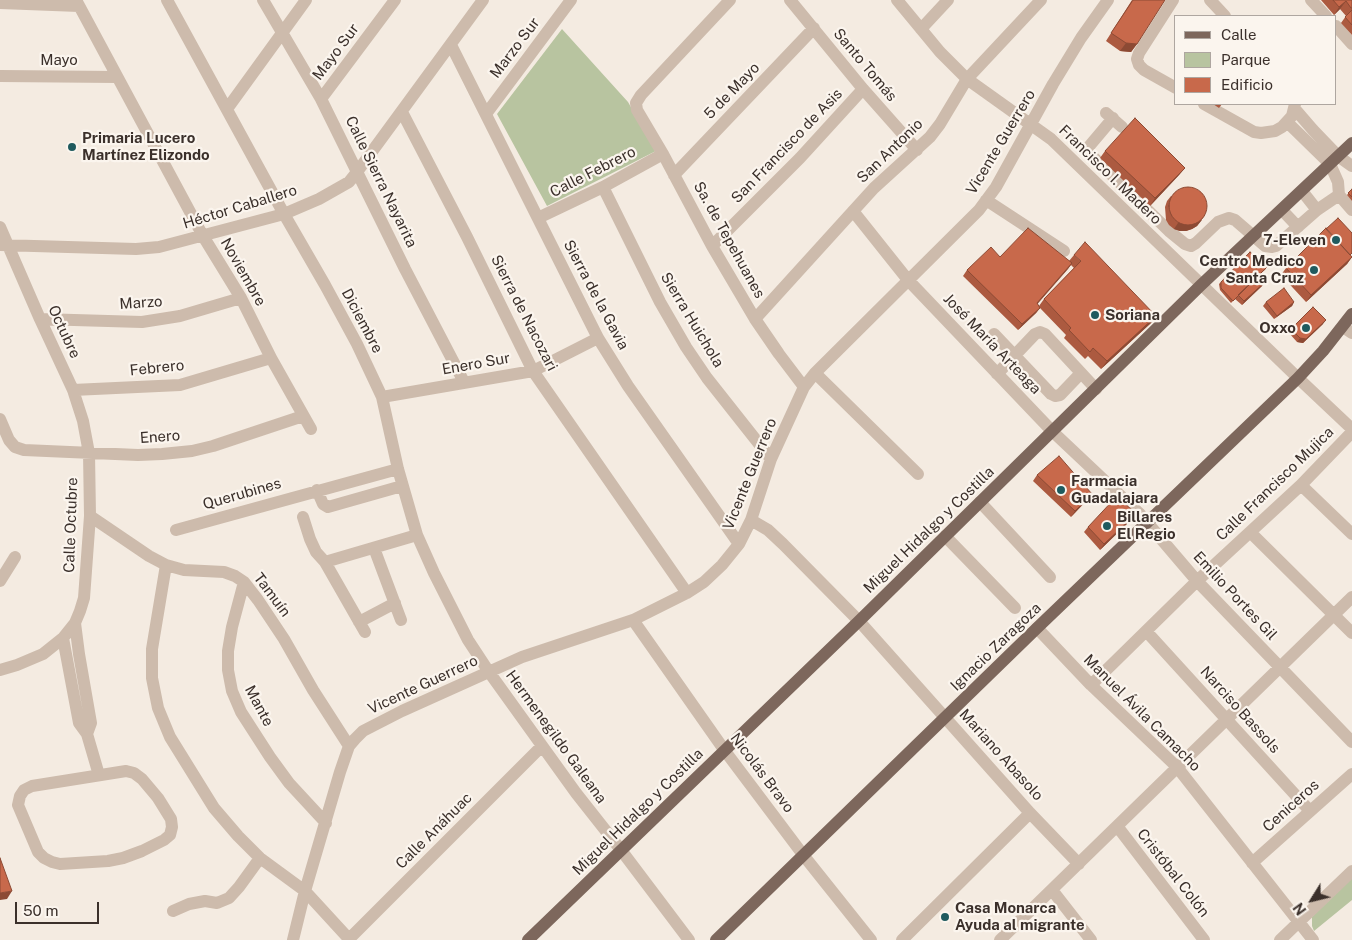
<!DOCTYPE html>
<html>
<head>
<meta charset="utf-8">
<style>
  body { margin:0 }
  #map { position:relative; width:1352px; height:940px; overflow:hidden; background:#f4ebe1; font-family:"Public Sans",sans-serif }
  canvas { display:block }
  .legend { position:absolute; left:1174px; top:15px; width:162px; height:90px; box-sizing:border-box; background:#fbf5ee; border:1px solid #aea6a0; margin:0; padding:6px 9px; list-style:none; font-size:15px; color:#3b302b }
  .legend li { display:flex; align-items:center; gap:10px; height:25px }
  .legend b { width:25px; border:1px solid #aea6a0 }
  .north { position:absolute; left:1287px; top:875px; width:50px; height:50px; -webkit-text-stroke:4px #fbf5ee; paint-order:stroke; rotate:234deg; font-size:14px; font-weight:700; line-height:20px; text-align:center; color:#3b302b }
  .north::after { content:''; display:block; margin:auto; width:18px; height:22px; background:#3b302b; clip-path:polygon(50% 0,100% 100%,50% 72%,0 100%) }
  .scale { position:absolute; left:15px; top:902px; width:84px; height:22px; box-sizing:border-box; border:2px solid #3b302b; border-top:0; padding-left:6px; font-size:15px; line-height:18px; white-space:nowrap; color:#3b302b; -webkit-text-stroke:4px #fbf5ee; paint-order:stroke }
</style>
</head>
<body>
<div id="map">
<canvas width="1352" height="940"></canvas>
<ul class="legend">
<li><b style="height:6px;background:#7d675c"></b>Calle</li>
<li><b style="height:14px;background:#b8c4a0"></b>Parque</li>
<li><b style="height:14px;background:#c8694b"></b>Edificio</li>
</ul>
<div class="north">N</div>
<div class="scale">50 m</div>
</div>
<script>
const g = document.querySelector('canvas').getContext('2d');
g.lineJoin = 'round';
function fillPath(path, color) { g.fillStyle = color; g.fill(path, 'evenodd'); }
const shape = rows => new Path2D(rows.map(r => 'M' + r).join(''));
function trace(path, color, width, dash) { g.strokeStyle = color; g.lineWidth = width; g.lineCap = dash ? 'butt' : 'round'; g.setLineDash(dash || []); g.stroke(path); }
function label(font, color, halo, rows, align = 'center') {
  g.font = font + ' "Public Sans",sans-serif'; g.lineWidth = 4.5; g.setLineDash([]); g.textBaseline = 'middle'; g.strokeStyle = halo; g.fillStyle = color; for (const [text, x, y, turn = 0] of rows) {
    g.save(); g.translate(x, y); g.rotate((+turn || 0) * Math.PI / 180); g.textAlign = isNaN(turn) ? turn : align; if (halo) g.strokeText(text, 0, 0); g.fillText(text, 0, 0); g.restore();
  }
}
fillPath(shape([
  [562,29,628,102,656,151,547,206,497,114],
  [1352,878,1352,900,1314,931,1312,926,1312,917]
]), '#b8c4a0');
trace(shape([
  [76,0,203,236,241,298,271,358,311,429],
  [167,0,284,214,325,285,357,344,382,397,398,469,417,535,434,573,468,640,489,672,576,793,621,850,689,940],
  [263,0,321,99,405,269,464,382],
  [730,0,641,95,636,103,637,110,663,154,712,246,755,319,779,354,804,387],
  [790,0,863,89,917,150],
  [897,0,940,52,967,79,1051,139,1298,378,1352,429],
  [1173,0,1139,53,1137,59,1139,65,1144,70,1176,88],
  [1210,0,1225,16],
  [1311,0,1326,16],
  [0,3,79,6],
  [1336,26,1352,44],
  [921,29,948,0],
  [451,45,598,338,628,386,739,544],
  [0,76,117,77],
  [321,99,395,0],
  [1204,104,1254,132,1261,133,1275,131,1282,127,1292,116,1295,104],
  [1294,108,1313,130,1338,156,1352,166],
  [227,109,306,0],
  [402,112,467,237,533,371,687,593],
  [1106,113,1122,127],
  [486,114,571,0],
  [1113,118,1086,150,1169,231,1185,244,1191,246,1196,243,1218,222,1229,218,1235,220,1265,246,1272,247,1276,246,1317,210,1339,195],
  [1287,122,1330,164,1338,182,1339,195,1352,210],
  [674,175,814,28],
  [603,187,660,302,686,347,707,378,771,459],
  [1302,191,1317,210],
  [986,200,1064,251],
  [1282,210,1298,227],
  [853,211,908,280,1052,431,1139,513,1197,581,1352,742],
  [538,218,603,187,663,154],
  [0,227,40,319,73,390,83,421,89,453,90,516,84,598,80,611,75,623,63,638,43,654,17,665,0,670],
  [0,245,136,249,159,247,284,214,319,199,349,182,357,172,483,0],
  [712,246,800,158,863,89],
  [40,319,142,322,180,316,241,298],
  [755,319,874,188,930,137,940,124,967,79,1041,0],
  [1343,327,1352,333],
  [994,334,1051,394,1055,396,1060,395,1081,373],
  [815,373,918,474],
  [997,374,1035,334,1040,332,1045,334,1096,389],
  [73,390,180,385,271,358],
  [382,397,533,371,598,338],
  [0,419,9,440,15,447,24,450,138,455,162,454,192,451,213,446,303,416],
  [1301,485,1352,534],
  [317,490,323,504,328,507,402,486],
  [980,502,1050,577],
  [90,516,149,556,166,565,184,570,224,572,235,576,244,582,258,600,284,639,313,690,349,746],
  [303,517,310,539,316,552,325,562,365,632],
  [751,520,768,530,783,544,859,621,1030,813,1079,864],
  [176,530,398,469],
  [1250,532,1352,633],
  [945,536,1015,608],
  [374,548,401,620],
  [325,562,417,535],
  [166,565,152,649,152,678,158,708,170,737,214,808,238,836,260,858,305,891,350,940],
  [0,581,15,557],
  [244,582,232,627,228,651,228,670,232,691,241,712,270,757,289,783,326,823],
  [633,620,725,751,804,856,871,940],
  [359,622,395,603],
  [75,623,79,654,91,723,87,734],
  [1037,628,1091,685,1177,767,1313,940],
  [1146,631,1310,811],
  [63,638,79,723,87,734,99,775],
  [1091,685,1197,581,1301,485,1352,432],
  [126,771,134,773,142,779,158,798,171,819,172,827,170,835,164,840,142,851,123,858,108,861,60,864,52,862,44,858,38,852,18,805,20,796,24,790,32,786,126,771],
  [1117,826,1204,940],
  [1252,863,1352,774],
  [1052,890,1091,940],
  [173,911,189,904,205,901,217,903,229,898,239,887,260,858],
  [349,939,542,746],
  [293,940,305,891,340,772,349,746,355,739,363,731,402,711,522,657,633,620,687,593,704,582,722,565,739,544,751,520,771,459,804,387,815,373,979,210,996,187,1053,84,1081,38,1108,0],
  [902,940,1030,813],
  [1000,940,1352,597],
  [1280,940,1352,871]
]), '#cdbbac', 12);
trace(shape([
  [528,940,859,621,1201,285,1352,143],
  [716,940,1037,628,1298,378,1323,351,1352,314]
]), '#7d675c', 12);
fillPath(shape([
  [1132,0,1137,44,1131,52,1120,51,1106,41],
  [1321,0,1352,0,1352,35,1341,23,1346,16,1340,9,1334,15],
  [1213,104,1222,104,1219,108],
  [1105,151,1185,168,1179,175,1150,206,1100,158],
  [1352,189,1352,201,1347,195],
  [1171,196,1205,215,1197,226,1192,229,1186,231,1180,231,1174,229,1169,225,1166,220,1165,207,1167,201],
  [1074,255,1151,323,1101,369,1088,356,1085,359,1064,338,1066,335,1040,308,1036,313,1018,330,963,276,967,270,1000,257,1069,261],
  [1071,265,1074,268,1044,299,1039,306,1037,304],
  [1351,256,1352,257,1347,264,1306,302,1281,275,1286,268],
  [1266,269,1259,275,1262,286,1242,305,1235,299,1231,303,1220,290,1219,284,1221,282],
  [1266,302,1294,302,1292,306,1274,319,1263,306],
  [1323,324,1303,343,1297,342,1289,333,1291,329],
  [1037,475,1092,494,1088,499,1071,517,1033,481],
  [1136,514,1132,519,1100,550,1084,532,1088,527]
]), '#ac5a40');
fillPath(shape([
  [1346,1,1340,9,1334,15,1339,7],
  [1126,43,1137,44,1131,52,1120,51],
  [1185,168,1179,175,1150,206,1155,198],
  [1202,220,1197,226,1192,229,1186,231,1180,231,1174,229,1178,223],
  [1352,257,1347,264,1306,302,1311,295],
  [1072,263,1068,269,1033,309,1037,303],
  [1265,282,1262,286,1242,305,1244,301],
  [1294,302,1292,306,1274,319,1277,316],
  [1040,308,1036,313,1018,330,1022,324],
  [1156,316,1151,323,1101,369,1107,361],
  [1326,320,1323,324,1303,343,1297,342,1300,338],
  [1092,494,1088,499,1071,517,1075,511],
  [1136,514,1132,519,1100,550,1104,544],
  [12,891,7,899,0,900,0,893]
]), '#8c4a34');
const building = shape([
  [1133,0,1165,0,1137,44,1126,43,1111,33,1133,0],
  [1333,0,1352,0,1352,8,1351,8,1346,1,1339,7,1333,0],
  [1352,10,1352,25,1345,17,1352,10],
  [1135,118,1185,168,1155,198,1105,151,1135,118],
  '1169 206a19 19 0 1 1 38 0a19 19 0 1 1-38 0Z',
  [1352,189,1352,197,1348,193,1352,189],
  [1338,218,1352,233,1352,253,1350,255,1326,229,1338,218],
  [1028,228,1072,263,1037,303,1040,308,1022,324,967,270,991,247,1000,257,1028,228],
  [1326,228,1352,257,1311,295,1286,268,1326,228],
  [1085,242,1156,316,1107,361,1093,348,1090,352,1069,330,1071,328,1044,299,1081,261,1074,255,1085,242],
  [1250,252,1267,267,1233,301,1221,288,1221,282,1250,252],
  [1259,275,1265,282,1244,301,1238,295,1259,275],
  [1284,288,1294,302,1277,316,1266,302,1284,288],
  [1313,307,1326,320,1306,339,1300,338,1291,329,1313,307],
  [1059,456,1092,494,1075,511,1037,475,1059,456],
  [1117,496,1136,514,1104,544,1088,527,1117,496],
  [0,858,12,891,0,893,0,858]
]);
fillPath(building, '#c8694b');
trace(building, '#8c4a34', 1);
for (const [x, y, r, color] of [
  [72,147,5,"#1f5a5e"],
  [1336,240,5,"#1f5a5e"],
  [1314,270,5,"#1f5a5e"],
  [1095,315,5,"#1f5a5e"],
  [1306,328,5,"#1f5a5e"],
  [1061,490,5,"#1f5a5e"],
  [1107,526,5,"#1f5a5e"],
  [945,917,5,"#1f5a5e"]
]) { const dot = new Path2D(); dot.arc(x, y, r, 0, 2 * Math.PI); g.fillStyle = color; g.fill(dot); trace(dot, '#fbf5ee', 2); }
label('15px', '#3b302b', '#fbf5ee', [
  ["Marzo Sur",515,48,-53],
  ["Mayo Sur",336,52,-53],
  ["Mayo",59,60],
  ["Santo Tomás",865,65,50],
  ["5 de Mayo",732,91,-46],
  ["Vicente Guerrero",1001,142,-59],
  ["San Francisco de Asis",787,146,-46],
  ["San Antonio",890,151,-44],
  ["Calle Febrero",593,172,-27],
  ["Francisco I. Madero",1110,175,44],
  ["Calle Sierra Nayarita",381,182,64],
  ["Héctor Caballero",240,207,-17],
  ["Sa. de Tepehuanes",729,240,61],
  ["Noviembre",243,272,60],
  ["Sierra de la Gavia",596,295,62],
  ["Marzo",141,303,-4],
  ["Sierra de Nacozari",524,313,63],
  ["Sierra Huichola",692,320,59],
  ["Diciembre",362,321,62],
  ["Octubre",64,332,65],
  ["José María Arteaga",992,344,46],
  ["Enero Sur",476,364,-10],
  ["Febrero",157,368,-6],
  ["Enero",160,437,-4],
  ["Vicente Guerrero",750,474,-68],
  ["Calle Francisco Mujica",1275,484,-44],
  ["Querubines",242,494,-16],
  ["Calle Octubre",71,525,-88],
  ["Miguel Hidalgo y Costilla",929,530,-44],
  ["Tamuín",272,595,53],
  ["Emilio Portes Gil",1235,596,47],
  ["Ignacio Zaragoza",996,647,-44],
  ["Vicente Guerrero",423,685,-25],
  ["Mante",259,706,62],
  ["Narciso Bassols",1240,710,48],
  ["Manuel Ávila Camacho",1142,713,45],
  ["Hermenegildo Galeana",556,737,54],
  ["Mariano Abasolo",1001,755,48],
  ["Nicolás Bravo",762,773,53],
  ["Ceniceros",1291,806,-42],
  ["Miguel Hidalgo y Costilla",638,812,-44],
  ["Calle Anáhuac",434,831,-45],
  ["Cristóbal Colón",1173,873,52]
]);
label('bold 15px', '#3b302b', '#fbf5ee', [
  ["Primaria Lucero",82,138],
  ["Martínez Elizondo",82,155],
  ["7-Eleven",1326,240,"right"],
  ["Centro Medico",1304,261,"right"],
  ["Santa Cruz",1304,278,"right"],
  ["Soriana",1105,315],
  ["Oxxo",1296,328,"right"],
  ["Farmacia",1071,481],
  ["Guadalajara",1071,498],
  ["Billares",1117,517],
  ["El Regio",1117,534],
  ["Casa Monarca",955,908],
  ["Ayuda al migrante",955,925]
], 'left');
</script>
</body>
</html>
